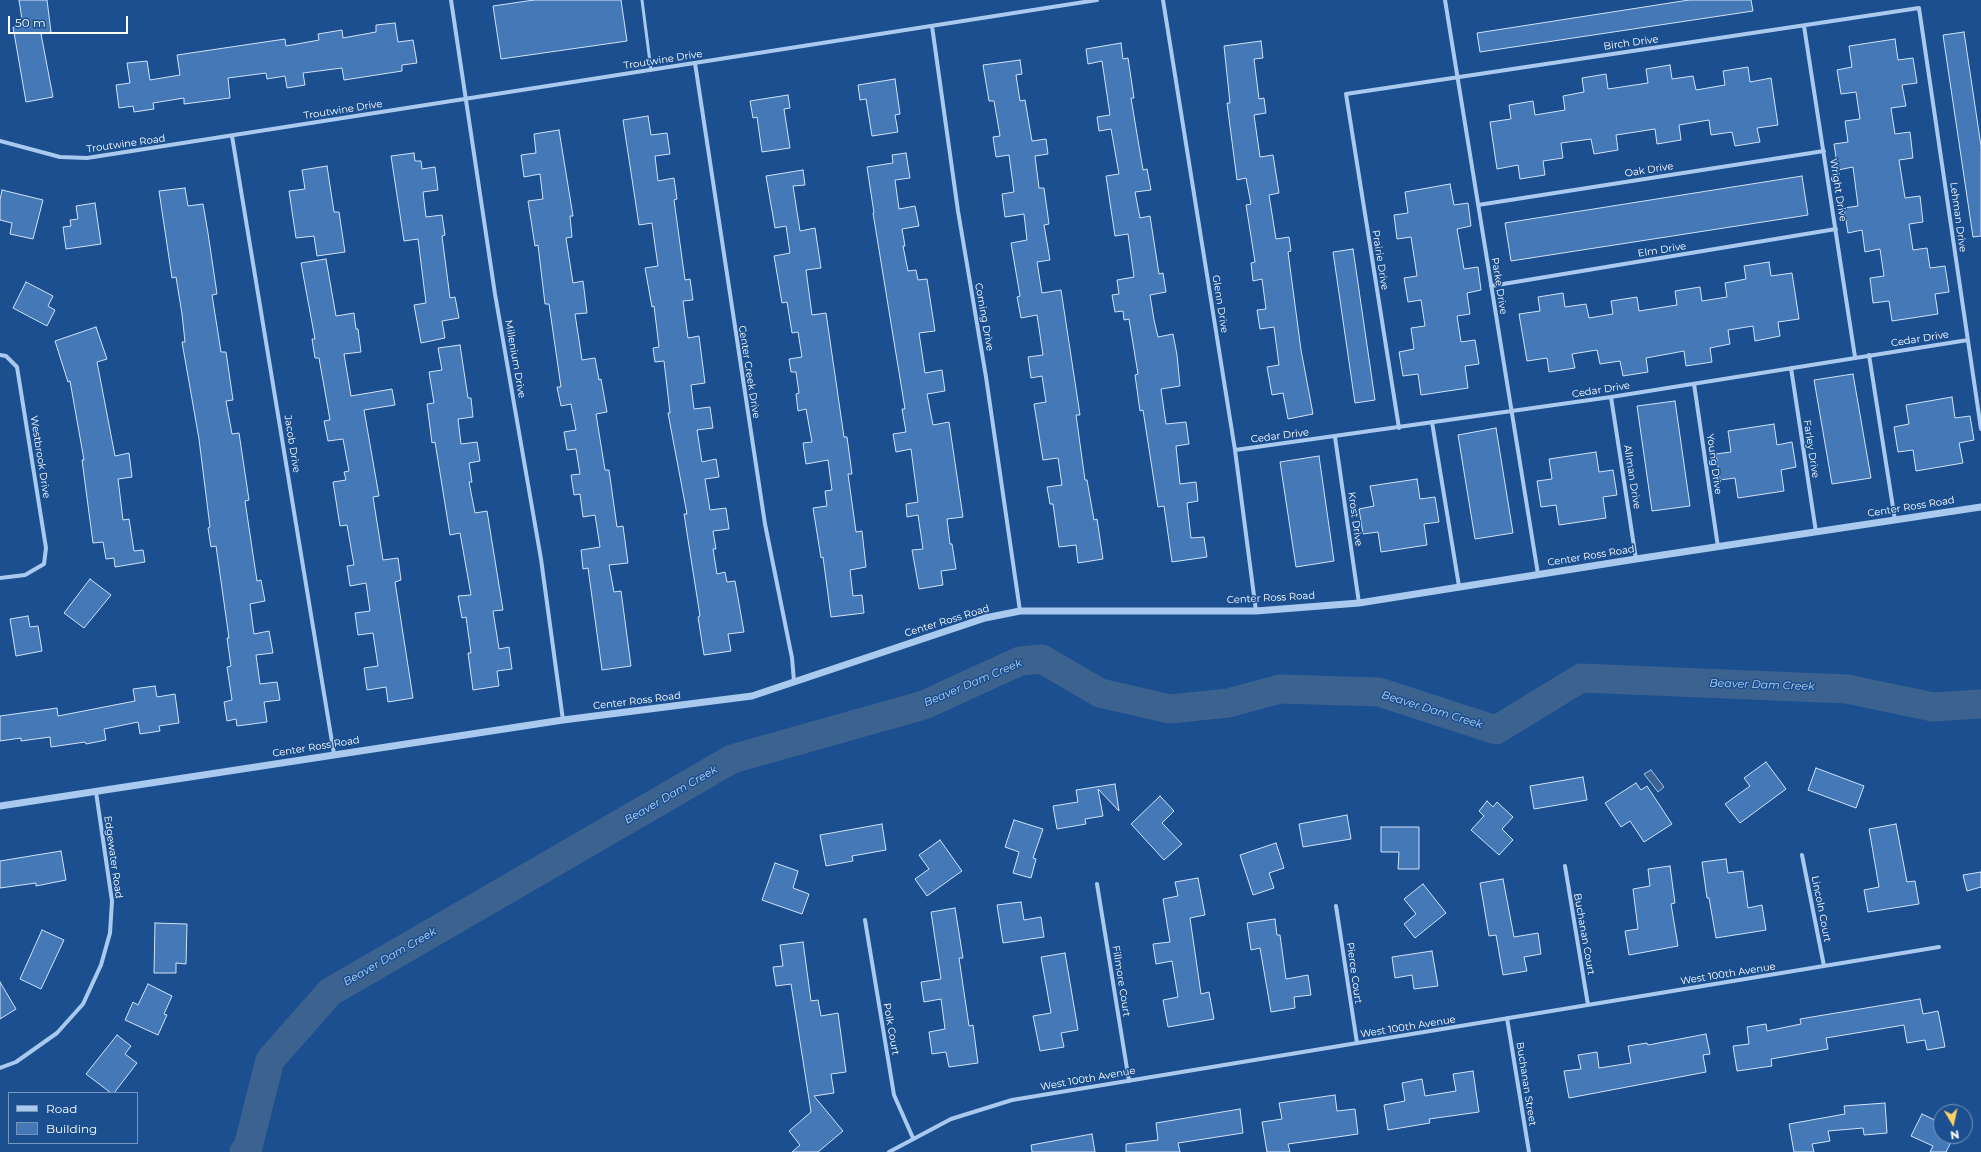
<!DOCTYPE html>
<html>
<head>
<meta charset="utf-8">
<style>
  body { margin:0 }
  #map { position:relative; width:1981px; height:1152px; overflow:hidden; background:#1b4f8f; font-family:Montserrat,sans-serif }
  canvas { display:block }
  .legend { position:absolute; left:8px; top:1092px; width:130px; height:52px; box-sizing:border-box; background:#1b4f8f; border:1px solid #7695bc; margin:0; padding:5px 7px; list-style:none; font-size:12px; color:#fff }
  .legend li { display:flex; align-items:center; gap:8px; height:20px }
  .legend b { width:20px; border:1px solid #7695bc }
  .north { position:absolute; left:1933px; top:1104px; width:40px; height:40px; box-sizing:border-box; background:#1b4f8f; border:1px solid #7695bc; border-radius:50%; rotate:171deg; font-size:11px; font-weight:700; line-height:16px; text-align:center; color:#fff }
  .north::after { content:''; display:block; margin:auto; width:14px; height:18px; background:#ffd166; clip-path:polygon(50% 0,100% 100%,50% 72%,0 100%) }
  .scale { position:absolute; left:8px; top:16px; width:120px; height:18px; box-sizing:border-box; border:2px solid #fff; border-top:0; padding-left:5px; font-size:12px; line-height:14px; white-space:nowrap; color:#fff; -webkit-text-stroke:3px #1b4f8f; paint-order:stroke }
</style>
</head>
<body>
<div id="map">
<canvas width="1981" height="1152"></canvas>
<ul class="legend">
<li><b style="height:5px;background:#a9c9ee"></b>Road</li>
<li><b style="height:11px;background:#4478b7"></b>Building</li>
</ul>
<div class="north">N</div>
<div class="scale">50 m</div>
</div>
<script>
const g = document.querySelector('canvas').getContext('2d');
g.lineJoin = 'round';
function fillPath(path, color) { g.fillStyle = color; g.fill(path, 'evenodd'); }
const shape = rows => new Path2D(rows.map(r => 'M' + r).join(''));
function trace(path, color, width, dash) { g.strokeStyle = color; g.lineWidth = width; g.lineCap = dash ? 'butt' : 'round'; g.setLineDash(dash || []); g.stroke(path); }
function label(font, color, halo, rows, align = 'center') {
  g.font = font + ' Montserrat,sans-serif'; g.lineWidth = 3; g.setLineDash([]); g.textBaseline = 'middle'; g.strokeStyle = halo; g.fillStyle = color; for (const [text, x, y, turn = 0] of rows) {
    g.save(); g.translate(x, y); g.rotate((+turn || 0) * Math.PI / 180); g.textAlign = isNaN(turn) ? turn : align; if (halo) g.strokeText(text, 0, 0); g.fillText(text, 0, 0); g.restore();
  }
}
const water = shape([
  [1651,770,1664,787,1658,792,1644,774,1651,770]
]);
fillPath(water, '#3c6290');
trace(water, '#9cc4f0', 1);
trace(shape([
  [244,1152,247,1151,270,1060,330,992,732,759,924,705,1020,661,1042,659,1100,693,1170,709,1228,703,1280,689,1379,692,1496,730,1581,678,1847,689,1933,707,1981,704]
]), '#3c6290', 29);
const building = shape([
  [19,0,47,0,51,32,41,34,53,97,26,102,13,27,23,26,19,0],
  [534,0,621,0,627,41,501,59,493,6,534,0],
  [1689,0,1751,0,1753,11,1480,52,1477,33,1689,0],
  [395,23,398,42,413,40,417,63,402,65,402,71,344,80,342,68,303,73,305,85,287,88,285,76,267,79,266,73,228,78,230,98,184,104,184,98,153,103,154,109,134,112,133,106,119,108,116,85,130,83,127,63,147,61,150,80,180,75,177,55,285,39,286,46,319,40,318,34,342,30,343,38,376,32,376,25,395,23],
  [1964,32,1981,146,1981,236,1973,237,1943,35,1964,32],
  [1895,39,1898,60,1913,58,1917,83,1902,85,1906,106,1891,108,1895,134,1910,132,1913,158,1899,160,1905,198,1920,196,1923,222,1909,224,1913,250,1927,248,1930,268,1945,266,1949,292,1935,294,1938,314,1892,321,1889,301,1873,303,1870,278,1884,276,1880,249,1865,252,1862,230,1848,233,1844,208,1858,206,1853,167,1838,170,1834,144,1848,142,1845,121,1860,119,1856,92,1841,94,1837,70,1852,67,1849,46,1895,39],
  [1261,41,1263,58,1254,59,1259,99,1264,98,1266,113,1254,115,1260,157,1273,155,1279,193,1269,195,1276,239,1289,237,1291,251,1288,252,1301,350,1313,414,1288,419,1283,393,1272,395,1267,367,1279,365,1274,327,1260,329,1257,310,1266,309,1262,279,1253,281,1251,263,1255,262,1246,205,1251,204,1246,178,1237,180,1227,103,1230,103,1224,46,1261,41],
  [1121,43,1123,59,1128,58,1134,98,1131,98,1143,170,1147,169,1151,190,1135,192,1140,218,1150,216,1159,274,1163,273,1166,292,1150,295,1154,320,1158,337,1173,334,1177,355,1180,386,1161,389,1166,424,1186,422,1189,444,1176,446,1180,484,1196,482,1198,501,1187,503,1191,538,1204,537,1207,557,1172,562,1164,506,1158,507,1143,410,1140,411,1135,375,1138,374,1129,319,1124,320,1123,311,1115,312,1112,295,1119,294,1117,280,1134,277,1128,234,1115,236,1106,176,1119,174,1111,129,1099,131,1097,117,1110,115,1102,61,1088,64,1086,49,1121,43],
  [1020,60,1022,74,1016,75,1020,101,1025,100,1032,141,1046,139,1048,154,1035,156,1039,188,1044,188,1049,224,1044,225,1050,260,1037,262,1042,293,1061,290,1080,415,1076,415,1085,480,1087,480,1094,520,1097,519,1103,559,1078,563,1076,545,1059,547,1053,504,1050,504,1047,487,1062,485,1058,458,1043,460,1034,404,1046,402,1042,376,1031,378,1028,357,1043,355,1037,315,1021,318,1017,297,1020,296,1011,243,1027,240,1024,214,1005,217,1002,194,1014,192,1009,155,996,157,993,137,1000,136,994,101,989,101,983,65,1020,60],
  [1670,65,1672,79,1693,76,1696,90,1725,85,1723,71,1748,67,1750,82,1771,78,1778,125,1757,128,1760,142,1735,146,1732,132,1711,135,1709,120,1679,125,1681,140,1657,144,1655,129,1616,135,1618,150,1594,154,1591,139,1561,143,1563,158,1543,161,1545,175,1520,179,1518,165,1497,169,1490,122,1511,119,1509,105,1533,101,1535,115,1565,110,1563,96,1584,92,1582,78,1606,74,1608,89,1648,83,1646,69,1670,65],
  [895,79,900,114,895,115,898,132,872,136,866,99,860,100,858,85,895,79],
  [788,95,790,108,784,109,790,148,762,152,757,117,753,118,750,101,788,95],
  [648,116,651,135,667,133,670,154,655,156,658,181,674,178,677,199,674,200,685,280,690,279,693,300,683,301,688,338,699,336,705,383,691,385,694,409,710,407,713,428,697,430,702,462,716,459,719,477,705,479,710,510,726,508,729,529,713,531,716,549,713,549,717,574,725,572,727,582,735,581,744,632,728,634,731,651,704,655,698,617,700,616,684,514,687,514,668,413,670,413,664,361,655,362,653,348,659,347,654,306,652,307,645,268,658,266,654,238,652,223,639,225,623,120,648,116],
  [559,130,573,216,570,216,572,237,566,238,573,283,583,281,587,313,575,314,582,360,595,358,599,380,601,379,607,412,596,414,605,470,609,470,617,527,623,526,628,563,609,565,614,592,621,591,631,666,602,670,588,568,583,569,581,550,600,547,595,515,583,517,580,494,574,495,571,475,580,474,576,449,567,450,564,432,576,430,571,404,561,406,557,387,561,387,549,304,545,304,538,245,535,246,528,201,543,199,540,174,524,177,521,155,536,153,534,134,559,130],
  [414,153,415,161,421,161,422,169,435,167,438,190,423,192,426,217,442,215,445,235,442,236,450,298,455,297,459,318,442,321,445,338,421,343,414,305,426,303,418,239,404,241,391,156,414,153],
  [906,153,910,178,895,180,899,209,915,206,919,226,902,229,905,246,903,246,908,271,916,270,918,280,927,279,935,331,919,333,925,373,942,370,945,391,927,394,933,425,949,422,963,517,947,519,950,544,952,544,956,569,941,571,943,585,919,589,912,550,923,549,918,515,907,517,906,504,918,502,911,449,896,452,893,434,906,432,902,409,905,409,873,213,874,213,867,167,893,163,892,155,906,153],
  [327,166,334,212,339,212,345,252,317,256,314,236,296,238,289,191,305,189,302,170,327,166],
  [803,170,805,185,793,186,800,231,815,228,821,268,806,270,812,315,826,313,844,437,847,437,852,474,848,474,856,532,862,531,866,567,850,570,853,596,862,595,864,613,831,617,823,557,821,558,813,508,827,506,825,491,832,490,828,460,806,464,803,443,812,442,806,409,798,411,796,394,799,393,796,372,791,372,789,359,802,357,798,332,792,333,787,302,782,303,774,256,790,253,786,226,775,228,766,176,803,170],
  [1802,176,1808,215,1511,261,1505,223,1802,176],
  [1450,184,1454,205,1468,203,1471,226,1457,229,1464,269,1478,267,1481,290,1467,293,1470,314,1457,316,1461,342,1475,340,1479,364,1465,366,1468,388,1421,395,1418,374,1403,376,1399,352,1414,349,1411,328,1425,326,1421,300,1408,302,1404,278,1417,276,1411,237,1397,239,1394,215,1408,213,1405,192,1450,184],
  [185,188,188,206,203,204,208,233,217,294,212,295,221,352,226,352,233,400,226,401,232,434,239,433,249,500,245,501,257,581,261,580,265,601,250,604,254,634,269,631,273,653,256,655,260,684,277,682,280,700,264,702,267,722,237,726,236,719,227,721,224,702,232,700,227,667,231,666,227,638,229,638,216,546,211,547,208,528,210,527,199,439,182,342,185,342,182,314,176,277,172,278,159,191,185,188],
  [2,190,43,200,33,239,10,234,12,223,0,220,0,200,2,190],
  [95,203,101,244,66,249,63,227,71,226,70,220,78,219,76,206,95,203],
  [1353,249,1375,400,1355,403,1333,252,1353,249],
  [326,259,336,316,354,313,356,329,358,329,361,352,344,354,351,396,392,389,395,405,364,410,379,496,373,497,383,560,398,558,401,580,395,582,413,698,388,702,386,687,367,690,364,668,378,666,373,633,358,635,355,613,370,611,366,583,350,586,347,566,354,565,347,525,340,526,333,482,346,480,344,472,349,471,343,439,328,441,324,421,330,420,319,358,315,358,312,339,315,339,301,263,326,259],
  [1769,262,1771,276,1792,273,1799,319,1778,322,1780,336,1755,341,1753,326,1728,330,1730,344,1710,348,1712,362,1686,366,1684,351,1646,358,1648,372,1623,376,1620,361,1600,364,1597,350,1572,354,1575,368,1549,372,1547,358,1527,361,1519,314,1540,311,1538,297,1563,293,1565,307,1586,304,1589,318,1613,314,1611,301,1637,297,1639,311,1677,305,1675,291,1700,287,1702,301,1727,297,1725,283,1746,279,1744,266,1769,262],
  [26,282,53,296,48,306,55,310,47,326,13,308,26,282],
  [96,327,107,359,97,362,115,456,129,453,132,477,118,479,123,520,129,519,134,551,143,550,145,562,115,567,114,558,106,559,103,542,93,543,82,460,84,460,70,381,68,382,55,341,96,327],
  [460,345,468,398,471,398,473,417,458,419,461,444,477,442,480,461,469,463,472,482,469,482,475,513,487,511,503,610,493,611,499,649,509,647,512,669,497,671,499,686,473,690,468,653,471,653,466,617,462,618,458,596,471,595,460,533,450,535,435,442,432,443,427,404,434,403,429,372,442,370,438,348,460,345],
  [1853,374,1871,478,1832,484,1814,380,1853,374],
  [1952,397,1955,418,1970,416,1974,440,1959,443,1963,463,1916,471,1913,450,1898,452,1894,427,1909,424,1906,405,1952,397],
  [1675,401,1690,506,1652,511,1637,406,1675,401],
  [1774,424,1777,445,1792,442,1796,467,1781,470,1784,491,1738,498,1735,478,1720,480,1716,454,1731,452,1728,431,1774,424],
  [1496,428,1513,533,1475,539,1458,435,1496,428],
  [1596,452,1599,472,1613,470,1617,495,1603,497,1606,518,1559,525,1556,505,1541,507,1537,481,1552,479,1549,459,1596,452],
  [1319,456,1334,561,1296,567,1280,462,1319,456],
  [1417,479,1420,499,1435,497,1439,522,1424,524,1427,545,1381,552,1378,532,1363,534,1359,509,1374,506,1370,486,1417,479],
  [90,579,111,595,84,628,64,613,90,579],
  [28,616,30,627,38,626,42,651,16,656,10,619,28,616],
  [155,686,157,697,175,694,179,723,159,726,160,731,140,734,138,722,104,729,106,740,86,744,85,742,51,747,50,737,21,741,21,738,0,741,0,716,57,708,58,716,135,701,133,689,155,686],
  [1766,762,1786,789,1740,823,1725,804,1750,786,1744,778,1766,762],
  [1816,768,1864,786,1856,808,1808,790,1816,768],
  [1583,777,1587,800,1534,809,1530,786,1583,777],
  [1636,783,1641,790,1647,786,1672,824,1644,842,1630,821,1621,827,1605,803,1636,783],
  [1115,784,1119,811,1098,789,1103,816,1085,819,1086,824,1057,829,1053,806,1078,802,1076,790,1115,784],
  [1160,796,1174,811,1162,823,1182,844,1164,860,1131,824,1160,796],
  [1487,801,1493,807,1497,802,1513,817,1502,829,1513,840,1499,855,1471,830,1484,816,1479,811,1487,801],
  [1347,815,1351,839,1303,847,1299,824,1347,815],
  [1014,820,1043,829,1033,858,1036,859,1031,878,1013,873,1019,852,1005,847,1014,820],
  [882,824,886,850,852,856,853,861,826,866,820,835,882,824],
  [1896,824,1907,882,1915,881,1919,904,1868,912,1864,890,1879,887,1869,829,1896,824],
  [1381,827,1419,827,1419,869,1398,869,1399,852,1381,852,1381,827],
  [940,840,962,871,927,896,915,879,929,869,919,855,940,840],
  [1276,843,1284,868,1269,873,1274,888,1253,895,1240,855,1276,843],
  [61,851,66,880,36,886,36,883,0,888,0,861,61,851],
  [1726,859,1728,873,1743,871,1748,908,1762,905,1766,930,1716,938,1709,898,1707,898,1702,862,1726,859],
  [775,863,798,871,793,888,809,894,802,914,762,900,775,863],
  [1670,866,1675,903,1671,904,1678,946,1629,955,1625,931,1638,929,1633,889,1650,886,1648,869,1670,866],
  [1981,872,1981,887,1967,891,1963,875,1981,872],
  [1198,878,1205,915,1190,918,1201,994,1209,992,1214,1019,1168,1027,1163,1000,1178,997,1172,961,1156,964,1153,944,1170,942,1163,899,1178,896,1175,882,1198,878],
  [1503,879,1514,937,1538,933,1541,954,1524,957,1527,971,1503,975,1496,935,1489,936,1480,883,1503,879],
  [1423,884,1446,913,1415,938,1404,924,1416,914,1404,899,1423,884],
  [1021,902,1024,920,1041,917,1044,937,1003,943,997,905,1021,902],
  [955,908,963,958,959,958,969,1026,973,1025,978,1063,949,1067,946,1052,932,1054,929,1032,945,1029,941,999,924,1002,921,982,941,979,931,912,955,908],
  [1275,919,1277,935,1280,935,1286,979,1308,975,1311,995,1294,997,1295,1008,1271,1012,1260,948,1251,950,1247,923,1275,919],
  [155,923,187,924,186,964,176,963,176,973,154,973,155,923],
  [42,930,64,940,41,989,20,979,42,930],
  [803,942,811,1001,818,1000,821,1016,838,1013,846,1072,831,1074,834,1093,814,1096,843,1131,818,1152,792,1152,800,1145,789,1131,811,1112,791,984,776,986,773,967,783,966,780,945,803,942],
  [1432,951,1438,986,1414,989,1412,975,1395,978,1392,957,1432,951],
  [1065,953,1078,1030,1061,1033,1064,1047,1040,1051,1033,1016,1051,1013,1041,957,1065,953],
  [0,982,16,1009,0,1019,0,982],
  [148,984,172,996,164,1014,167,1015,158,1035,125,1020,133,1002,138,1005,148,984],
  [1920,999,1923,1014,1938,1011,1945,1047,1927,1050,1925,1040,1907,1043,1904,1025,1826,1038,1828,1049,1771,1059,1772,1066,1737,1071,1733,1046,1749,1044,1747,1027,1766,1024,1767,1031,1801,1024,1800,1019,1920,999],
  [1706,1034,1710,1054,1703,1055,1706,1072,1569,1098,1564,1071,1581,1069,1578,1055,1597,1052,1599,1068,1631,1063,1628,1046,1647,1043,1648,1045,1706,1034],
  [117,1035,131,1046,125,1054,137,1063,114,1093,111,1093,86,1074,117,1035],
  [1473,1071,1479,1112,1429,1119,1430,1123,1388,1130,1384,1105,1405,1101,1402,1083,1422,1079,1425,1096,1456,1091,1453,1074,1473,1071],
  [1335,1095,1337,1111,1355,1109,1358,1134,1288,1144,1290,1152,1267,1152,1262,1122,1282,1119,1279,1103,1335,1095],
  [1885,1103,1887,1133,1864,1135,1863,1128,1828,1131,1830,1141,1812,1144,1814,1152,1794,1152,1789,1124,1845,1114,1844,1106,1885,1103],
  [1240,1109,1243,1133,1178,1143,1180,1152,1126,1152,1126,1144,1158,1140,1156,1123,1240,1109],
  [1922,1114,1941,1123,1941,1136,1954,1136,1946,1152,1930,1152,1933,1146,1911,1136,1922,1114],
  [1092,1134,1095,1152,1032,1152,1031,1145,1092,1134]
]);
fillPath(building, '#4478b7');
trace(building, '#cfe3fa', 1);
trace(shape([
  [642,0,651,70]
]), '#a9c9ee', 3);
trace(shape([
  [451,0,495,294,541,559,563,720],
  [1163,0,1235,450,1256,611],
  [1445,0,1538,574],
  [932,26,958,211,986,377,1020,611],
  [1804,26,1855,357],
  [695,63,765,524,792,658,794,681],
  [232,136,334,754],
  [0,141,60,157,87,158,1097,0],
  [1478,205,1824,151],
  [1491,286,1836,229],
  [0,355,6,356,17,367,46,548,44,564,25,575,0,578],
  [1869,355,1895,520],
  [1791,368,1816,532],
  [1694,384,1718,547],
  [1611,397,1636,559],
  [1432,422,1459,586],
  [1399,428,1346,94,1919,8,1981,429],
  [1335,437,1359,603],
  [1235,450,1611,397,1968,340],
  [1802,855,1824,966],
  [1565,866,1588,1005],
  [1097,884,1129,1081],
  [1336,906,1357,1043],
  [865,920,894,1095,913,1138],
  [1507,1018,1529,1152],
  [0,1068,16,1062,57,1033,83,1004,101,965,110,933,112,901,96,792],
  [889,1152,951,1119,1012,1100,1939,947]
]), '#a9c9ee', 4);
trace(shape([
  [0,806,563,720,752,696,985,618,1020,611,1256,611,1359,603,1636,559,1981,507]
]), '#a9c9ee', 7);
label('10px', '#fff', '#1b4f8f', [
  ["Birch Drive",1631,43,-8],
  ["Troutwine Drive",663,60,-9],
  ["Troutwine Drive",343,110,-9],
  ["Troutwine Road",126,144,-8],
  ["Oak Drive",1649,170,-9],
  ["Wright Drive",1838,190,81],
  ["Lehman Drive",1958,217,82],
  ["Elm Drive",1662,250,-9],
  ["Prairie Drive",1380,260,81],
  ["Parke Drive",1499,286,81],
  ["Glenn Drive",1220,304,81],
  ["Corning Drive",984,317,80],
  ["Cedar Drive",1920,339,-9],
  ["Millenium Drive",515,359,80],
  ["Center Creek Drive",749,372,81],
  ["Cedar Drive",1601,390,-9],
  ["Cedar Drive",1280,436,-7],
  ["Jacob Drive",292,444,81],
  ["Farley Drive",1811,449,81],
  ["Westbrook Drive",40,457,81],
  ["Young Drive",1714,464,82],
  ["Allman Drive",1632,477,81],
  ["Center Ross Road",1911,507,-9],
  ["Krost Drive",1355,519,82],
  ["Center Ross Road",1591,556,-9],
  ["Center Ross Road",1271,598,-3],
  ["Center Ross Road",947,621,-17],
  ["Center Ross Road",637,701,-7],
  ["Center Ross Road",316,747,-9],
  ["Edgewater Road",113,857,82],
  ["Lincoln Court",1821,909,79],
  ["Buchanan Court",1584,934,80],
  ["Pierce Court",1354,973,82],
  ["West 100th Avenue",1728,974,-9],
  ["Fillmore Court",1121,981,81],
  ["West 100th Avenue",1408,1027,-9],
  ["Polk Court",891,1029,80],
  ["West 100th Avenue",1088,1079,-10],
  ["Buchanan Street",1526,1084,81]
]);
label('italic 11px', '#b5d3f5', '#1b4f8f', [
  ["Beaver Dam Creek",973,683,-23],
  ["Beaver Dam Creek",1762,685,2],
  ["Beaver Dam Creek",1432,710,17],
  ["Beaver Dam Creek",671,795,-30],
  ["Beaver Dam Creek",390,957,-30]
]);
</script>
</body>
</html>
